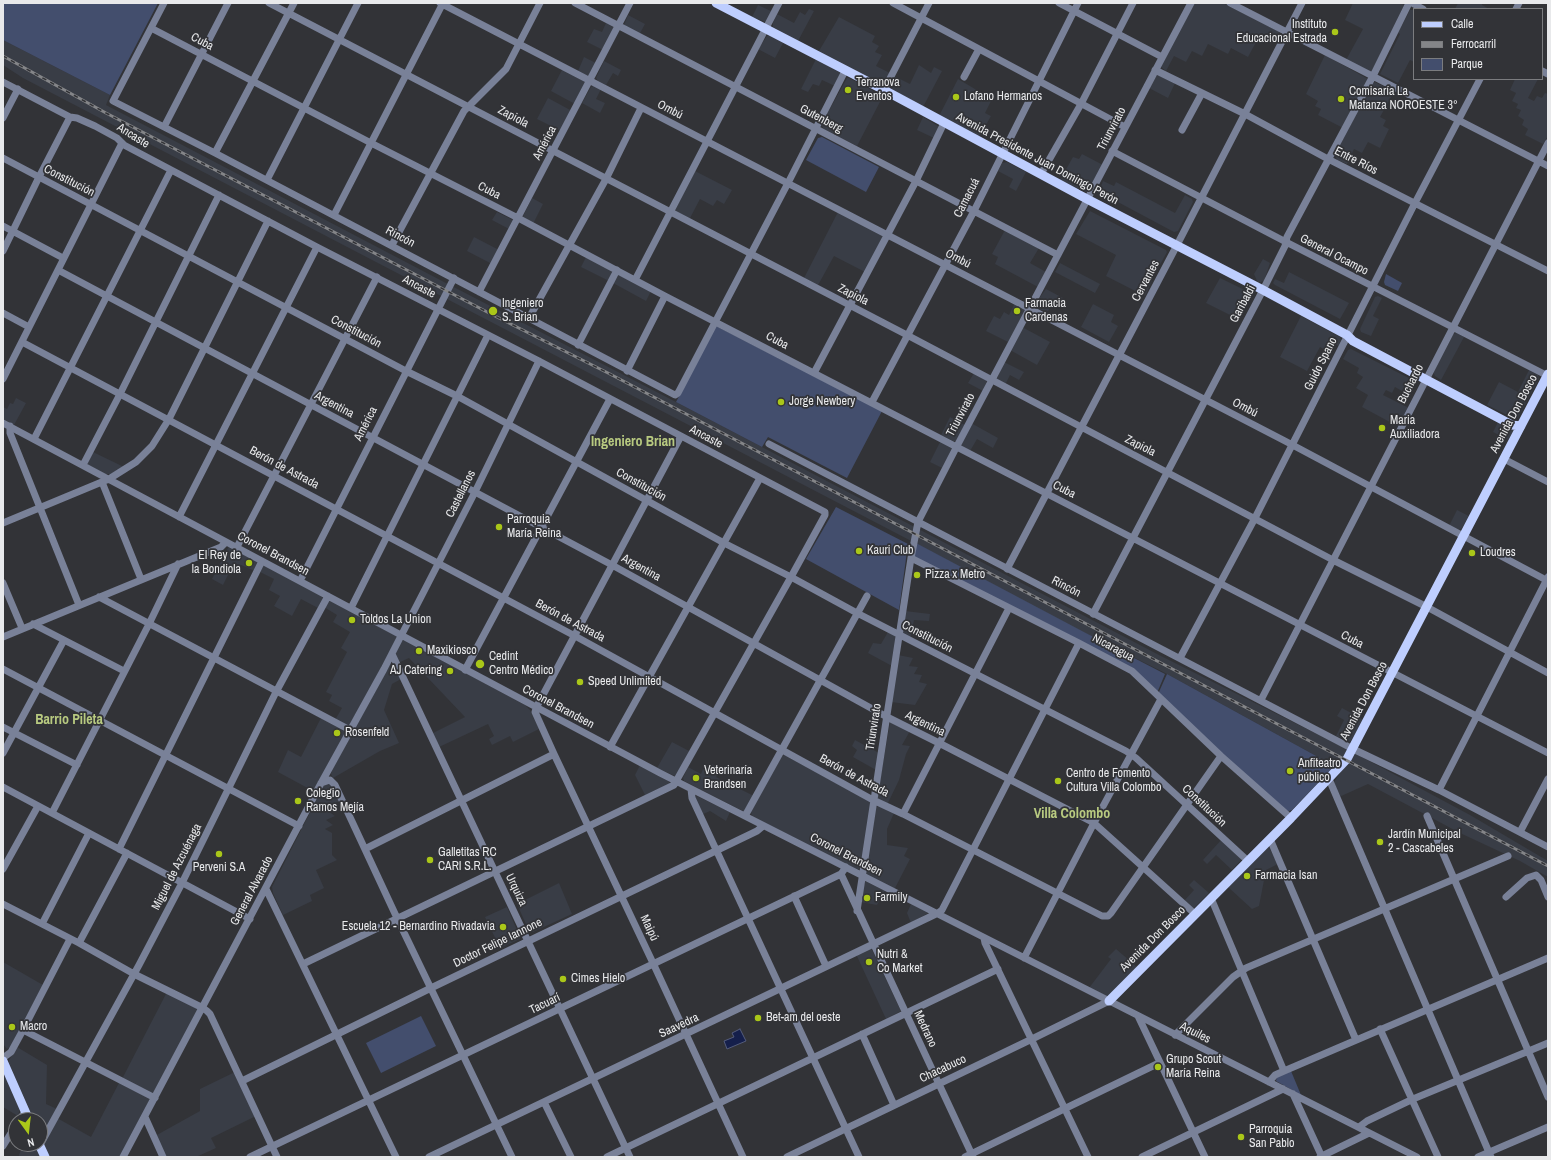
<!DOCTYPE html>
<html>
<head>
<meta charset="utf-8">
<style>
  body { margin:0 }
  #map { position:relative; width:1551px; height:1160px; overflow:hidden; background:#323337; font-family:"Archivo Narrow",sans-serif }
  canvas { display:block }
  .frame { position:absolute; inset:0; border:4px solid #e8e9eb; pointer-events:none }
  .legend { position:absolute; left:1413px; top:8px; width:130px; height:72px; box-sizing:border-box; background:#323337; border:1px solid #7b7c7f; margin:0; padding:5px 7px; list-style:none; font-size:12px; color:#e8e9eb }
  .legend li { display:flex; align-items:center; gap:8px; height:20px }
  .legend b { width:20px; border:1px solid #7b7c7f }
  .north { position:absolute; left:8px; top:1112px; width:40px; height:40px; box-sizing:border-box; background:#323337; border:1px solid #7b7c7f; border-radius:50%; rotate:165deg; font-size:11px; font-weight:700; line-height:16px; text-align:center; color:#e8e9eb }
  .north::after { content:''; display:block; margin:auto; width:14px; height:18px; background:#aac719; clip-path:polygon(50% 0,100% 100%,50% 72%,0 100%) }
</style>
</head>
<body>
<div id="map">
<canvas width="1551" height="1160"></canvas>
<div class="frame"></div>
<ul class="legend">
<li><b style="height:5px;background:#becefe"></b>Calle</li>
<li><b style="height:5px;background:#848588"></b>Ferrocarril</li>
<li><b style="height:11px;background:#434e6d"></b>Parque</li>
</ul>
<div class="north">N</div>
</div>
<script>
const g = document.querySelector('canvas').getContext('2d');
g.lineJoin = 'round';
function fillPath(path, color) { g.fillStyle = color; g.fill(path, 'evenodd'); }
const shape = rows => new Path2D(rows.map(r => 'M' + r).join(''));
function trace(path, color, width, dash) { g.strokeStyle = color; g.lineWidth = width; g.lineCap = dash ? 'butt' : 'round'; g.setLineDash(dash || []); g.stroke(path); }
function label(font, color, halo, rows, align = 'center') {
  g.font = font + ' "Archivo Narrow",sans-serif'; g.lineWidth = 3.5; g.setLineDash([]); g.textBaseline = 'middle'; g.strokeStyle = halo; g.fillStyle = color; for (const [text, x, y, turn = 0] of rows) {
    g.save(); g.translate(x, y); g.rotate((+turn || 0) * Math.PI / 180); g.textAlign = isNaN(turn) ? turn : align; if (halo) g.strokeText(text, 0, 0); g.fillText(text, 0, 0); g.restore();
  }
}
fillPath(shape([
  [1193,3,1223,3,1278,31,1281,36,1279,42,1261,33,1248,57,1231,48,1228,54,1208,44,1202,56,1192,51,1186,62,1174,56,1166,71,1161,67],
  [1353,3,1402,3,1404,5,1372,72,1346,60,1363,29,1345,20],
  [1458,3,1482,3,1482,5,1489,9,1455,9],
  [758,5,773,12,766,22,752,17],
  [809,9,814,11,798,41,773,27,773,23,777,14,794,23,800,12,805,15],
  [1410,10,1414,10,1414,62,1410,60,1398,83,1380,74,1400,34,1398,33],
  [628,15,645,24,639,35,624,25],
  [839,17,875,36,872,42,879,46,875,52,882,55,876,66,890,73,885,83,880,83,819,51],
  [606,23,613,27,614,30,603,50,587,42,594,29,602,32],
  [767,36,770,36,783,43,775,58,758,49],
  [3,40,110,95,106,105,444,282,676,402,1159,655,1345,748,1470,815,1548,861,1548,877,1520,861,1460,833,1368,784,1339,797,1334,782,1343,769,1329,763,1167,674,1069,625,917,544,23,78,3,65],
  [1325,55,1368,79,1343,128,1318,115,1321,109,1315,106,1318,101,1306,94],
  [584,57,596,63,589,75,586,75,578,71],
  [816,59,841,73,835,86,822,80,819,86,813,84,808,92,801,89],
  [604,61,621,70,618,76,613,73,606,85,598,81,596,78],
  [919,65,931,73,934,67,942,71,923,107,892,89,891,85,894,76,910,84],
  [563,68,586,81,575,104,551,91],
  [1157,75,1176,81,1168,98,1149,88],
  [847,78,849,78,883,96,857,146,824,129,822,126,822,123],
  [958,79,992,99,985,113,991,116,979,137,939,116],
  [1515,79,1538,79,1528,98,1534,101,1537,96,1542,98,1545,93,1548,94,1548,136,1543,144,1525,135,1528,129,1522,125,1524,120,1518,116,1521,110,1516,108,1518,104,1512,101,1516,93,1510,90],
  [1375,82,1394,92,1380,117,1386,120,1383,126,1389,129,1380,148,1368,142,1362,153,1354,149,1347,164,1337,160,1335,154,1373,83],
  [595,85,601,89,596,99,605,103,600,113,582,103,591,87],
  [548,98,572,111,561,131,537,119],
  [923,117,938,126,939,128,934,138,917,130],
  [1082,154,1103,165,1089,190,1086,192,1060,180,1073,157,1079,159],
  [1007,162,1026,172,1016,191,1009,187,1013,179,998,171,1002,163],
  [695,171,732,190,724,204,717,200,713,206,700,199,689,220,676,211,675,209],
  [1103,181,1114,186,1116,182,1175,213,1185,195,1192,199,1193,202,1178,231,1174,232,1101,193,1100,189],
  [532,198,543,204,533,224,523,218,523,216],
  [1090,211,1166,250,1167,252,1155,274,1145,296,1106,276,1116,255,1076,234],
  [497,212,513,220,509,229,492,220],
  [838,212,883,235,883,237,865,272,834,256,817,287,803,280],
  [1005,230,1039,248,1030,263,1046,272,1038,287,995,264,998,257,992,254],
  [474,237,499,250,492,264,467,251],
  [586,257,611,271,612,273,609,281,581,267],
  [1263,259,1270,263,1264,281,1258,283,1254,274],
  [1060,263,1100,284,1095,293,1055,272],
  [1289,272,1349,303,1340,319,1275,285,1273,283,1275,279,1284,283],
  [619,275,651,291,646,301,613,283],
  [1220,278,1251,293,1252,296,1240,320,1206,303],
  [1046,289,1063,298,1059,305,1054,303,1048,311,1036,309,1034,305],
  [1378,296,1382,298,1373,316,1379,319,1371,336,1361,332,1360,329,1375,297],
  [1015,303,1024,308,1025,311,1008,342,986,331,994,316,1000,319,1004,312,1009,315],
  [1093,304,1114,315,1111,322,1118,326,1109,342,1081,327],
  [1301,316,1340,337,1341,339,1339,346,1330,342,1325,350,1320,347,1307,371,1280,357],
  [1022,327,1050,342,1037,365,1010,350],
  [1457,333,1464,337,1441,380,1435,376,1433,372,1452,334],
  [1351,349,1409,378,1402,391,1395,387,1392,393,1386,390,1383,395,1409,408,1399,427,1362,407,1368,395,1356,388,1363,377,1357,373,1359,368,1343,359,1348,350],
  [1004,362,1024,372,1019,380,1010,375,1005,385,996,380],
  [1529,370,1538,375,1539,379,1518,418,1513,418,1487,405,1499,382,1518,392],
  [974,373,987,381,983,391,968,383],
  [16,398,26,403,14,425,3,419,3,407,7,409,10,403,13,404],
  [950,417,965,425,956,441,953,441,941,435],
  [1499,420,1514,429,1509,440,1493,432],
  [971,423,998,438,993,448,977,439,970,451,962,447,961,444],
  [941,440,952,448,942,468,930,462],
  [93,452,124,467,111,474,105,474,88,465,87,462],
  [1457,510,1469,516,1462,528,1459,530,1449,526],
  [229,546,258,562,255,571,241,565,238,570,232,567,223,585,212,579],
  [263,566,267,566,321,595,323,599,318,608,301,599,292,616,274,606,280,596,269,590,274,579,260,572],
  [330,600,397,636,397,638,349,726,335,720,342,708,329,701,332,695,326,692,347,652,341,648,350,632,333,622,337,615,324,607],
  [905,611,930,614,929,621,914,620,910,639,902,634],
  [888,632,895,636,896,638,892,666,868,653,873,643,881,644],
  [404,640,525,705,530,710,539,729,513,742,510,736,492,745,489,739,494,736,488,724,439,747,433,733,465,717,409,658,398,663,395,655,400,642],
  [898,655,913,658,909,666,918,667,914,674,922,675,919,682,927,684,915,705,891,702],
  [393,663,401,679,392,684,384,710,399,743,380,751,333,778,331,774,332,770,390,664],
  [1342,708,1364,720,1350,742,1336,736,1344,720,1337,716],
  [321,718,345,730,345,733,315,792,278,772,288,750,301,757],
  [890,722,910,731,902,745,910,746,906,754,899,780,887,805,879,802,877,798],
  [855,740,879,753,876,770,853,757,857,750,852,746],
  [672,742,691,752,675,776,657,768],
  [784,755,870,801,871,804,861,867,859,869,857,869,752,817,751,811,782,756],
  [712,764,721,769,716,777,754,796,744,811,743,811,684,781,683,778,688,767,701,774,703,769,708,771],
  [640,765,668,780,670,784,646,797,635,775],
  [329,784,332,786,339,801,325,809,335,816,326,820,333,825,325,829,332,833,332,855,337,860,316,870,324,888,310,895,312,901,283,915,273,893,272,887,324,785],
  [697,796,730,812,726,821,710,811,701,815,694,797],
  [880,806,894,813,887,829,887,845,908,848,904,856,910,859,894,890,866,875,865,871,876,807],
  [1222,839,1242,859,1232,870,1216,855,1207,864,1203,860],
  [1269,847,1278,864,1266,870,1259,906,1252,909,1228,887,1266,848],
  [1194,880,1209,893,1193,909,1184,901,1194,890,1189,885],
  [865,881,885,891,877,905,860,902],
  [559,883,572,914,533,932,529,931,517,904],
  [911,904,928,912,928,913,911,923,907,913],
  [507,907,520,937,520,939,500,948,485,917],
  [871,948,901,1011,886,1019,856,954],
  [1116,949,1137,967,1108,997,1089,988,1111,959,1108,957],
  [3,962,43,985,10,1047,7,1049,3,1044],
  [167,992,198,1009,155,1092,153,1094,122,1079],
  [17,1047,47,1065,46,1104,57,1109,44,1132,41,1133,40,1132,40,1120,34,1120,9,1063,9,1060],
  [3,1071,20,1109,18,1116,3,1107],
  [235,1072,256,1116,211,1138,216,1148,196,1157,166,1157,155,1136,200,1111,200,1089],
  [120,1081,150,1099,120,1157,49,1157,45,1148,44,1140,57,1118,91,1137],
  [22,1144,36,1144,41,1157,20,1157,19,1155,21,1150,24,1149]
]), '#393d46');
fillPath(shape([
  [3,3,158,3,110,95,3,40],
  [822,137,879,167,866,192,806,160,818,138],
  [1386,274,1402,283,1398,291,1385,285,1384,282],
  [716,326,882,411,847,478,768,437,762,447,676,402],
  [836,507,908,544,899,610,806,559],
  [916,543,1082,631,1165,674,1157,693,1131,668,913,557],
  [1167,674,1329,763,1335,765,1292,810,1289,811,1285,810,1217,750,1158,694],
  [421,1016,436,1046,381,1073,366,1043],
  [1291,1071,1301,1095,1276,1081,1277,1077]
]), '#434e6d');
const water = shape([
  [740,1029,746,1041,727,1049,724,1041,734,1037,732,1033,740,1029]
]);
fillPath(water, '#151f4b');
trace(water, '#545c7b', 1);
trace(shape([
  [164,3,113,101,215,153,675,395,678,393,788,183,845,71],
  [269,3,907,335,1333,560,1427,607,1548,673],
  [440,3,1285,441,1548,581],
  [575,3,1058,255],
  [893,3,1125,127],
  [1059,3,1162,57],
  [1230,3,1548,166],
  [1412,3,1423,9],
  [1516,9,1519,3],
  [151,28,371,143,518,218,665,296,1548,753],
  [1155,70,1245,114,1328,159,1548,271],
  [1542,71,1548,74],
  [964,77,979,49],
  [3,82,70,117,77,118,95,126,117,138,124,145,317,247,539,361,825,512,825,515,791,577,674,785,303,964],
  [884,90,929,3],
  [3,118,18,89],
  [164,127,228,3],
  [1182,130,1202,93],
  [1112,151,1286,242,1548,376],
  [215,153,294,3],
  [3,158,406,371,457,396,724,543,791,577,857,613,1126,751,1136,758,1248,861],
  [1041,174,1081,104,1133,3],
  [267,180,358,3],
  [334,215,443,3],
  [3,226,63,258],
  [392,245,464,111,506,69,540,3],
  [3,251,39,177,70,117],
  [58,270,612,565,887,717,939,743,1094,823,1195,914],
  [635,280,779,3],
  [479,292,630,3],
  [3,313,29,327],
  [529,318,606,179,641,108],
  [22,342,575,636,873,800,903,814,1102,916,1108,916,1111,913,1221,756],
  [578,345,617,270],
  [627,371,665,296],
  [814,373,916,181,944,123],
  [3,379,122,143],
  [872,402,974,211,1078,3],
  [3,423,660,773,1417,1157],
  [10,426,10,433,79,605],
  [681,436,536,708,535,712,554,754,653,963,743,1157],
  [34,439,171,170],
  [769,444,1353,749,1439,790,1548,847],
  [1504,459,1548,482],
  [83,465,120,394,219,195],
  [102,482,141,579],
  [179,517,317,247],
  [3,523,109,479,136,462,152,446,169,419,268,221],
  [237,547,377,277],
  [911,558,1079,643,1132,671,1221,756,1291,818],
  [1007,569,1177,245,1302,3],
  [300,581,454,278],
  [3,583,22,628],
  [99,597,350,730],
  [351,608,488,335],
  [1093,614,1263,290,1285,246,1287,237,1373,76,1409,3],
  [33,624,124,671],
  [3,637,221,547,226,542],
  [392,654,630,1157],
  [1180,658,1255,518,1415,203,1480,79],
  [3,669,299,826],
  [465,670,610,399],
  [1261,700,1548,143],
  [3,727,77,765],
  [610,747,760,478],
  [3,753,64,640],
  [1329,779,1491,1157],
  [321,783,330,780,335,785,397,918,512,1157],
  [3,787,250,919],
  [691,789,692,798,859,1157],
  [1439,790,1548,577],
  [52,813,149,624,178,564],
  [903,814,1009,608],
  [745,816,867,596],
  [1427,816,1548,1097],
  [1520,832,1548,779],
  [1270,839,1356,1040],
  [119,849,262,561],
  [365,849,554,754],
  [3,869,38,806],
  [841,874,973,1157],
  [266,889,396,1157],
  [794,896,826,966],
  [1506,897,1527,878,1536,875,1541,880,1548,897],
  [1211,898,1284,1071],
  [3,904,79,943,134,974,203,1008,207,1011,210,1014,277,1157],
  [857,911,911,558,918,522,957,446,1191,3],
  [42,924,89,833],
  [984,938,985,943,1088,1157],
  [79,943,127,853],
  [1024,958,1094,823,1161,699],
  [1138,1016,1205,1157],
  [1380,1029,1438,1157],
  [23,1030,155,1098],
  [862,1034,894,1105],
  [1175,1035,1233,977,1246,968,1508,856],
  [3,1058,11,1052,23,1030,70,939],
  [242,1081,431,988,757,831,763,826],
  [1269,1082,1275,1075,1284,1071,1548,958],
  [1293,1094,1322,1157],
  [544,1102,571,1157],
  [145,1117,163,1157],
  [19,1120,25,1112],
  [1359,1127,1367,1121,1413,1099,1548,1043],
  [40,1145,139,965,182,883,276,692,328,596],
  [3,1146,16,1125],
  [123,1157,319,787,384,669,475,492,539,361],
  [250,1157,841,874,846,867],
  [429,1157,938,913,942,910,1079,643],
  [607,1157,998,969],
  [787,1157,1032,1039,1109,1001],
  [965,1157,1159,1063],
  [1142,1157,1283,1089],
  [1320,1157,1369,1133],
  [1478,1157,1548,1127]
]), '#798198', 7);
trace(shape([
  [716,3,884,90,1087,199,1263,290,1347,335,1353,341,1512,425,1521,426],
  [1109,1001,1291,818,1347,759,1548,374],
  [3,1061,29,1120],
  [39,1144,45,1157]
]), '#becefe', 9);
const rail = shape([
  [3,56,106,113,491,314,608,373,1548,866]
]);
trace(rail, '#848588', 3);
trace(rail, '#323337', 1.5, [4.5]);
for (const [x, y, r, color] of [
  [1335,32,4,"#aac719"],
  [848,90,4,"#aac719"],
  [956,97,4,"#aac719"],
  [1341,99,4,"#aac719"],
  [493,311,5,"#aac719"],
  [1017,311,4,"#aac719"],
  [781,402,4,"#aac719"],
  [1382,428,4,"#aac719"],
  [499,527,4,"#aac719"],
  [859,551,4,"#aac719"],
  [1472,553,4,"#aac719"],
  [249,563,4,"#aac719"],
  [917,575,4,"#aac719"],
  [352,620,4,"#aac719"],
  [419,651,4,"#aac719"],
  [480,664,5,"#aac719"],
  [450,671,4,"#aac719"],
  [580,682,4,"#aac719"],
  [337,733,4,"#aac719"],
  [1290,771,4,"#aac719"],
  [696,778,4,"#aac719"],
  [1058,781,4,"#aac719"],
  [298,801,4,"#aac719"],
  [1380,842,4,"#aac719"],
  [219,854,4,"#aac719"],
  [430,860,4,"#aac719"],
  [1247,876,4,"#aac719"],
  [867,898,4,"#aac719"],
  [503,927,4,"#aac719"],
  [869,962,4,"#aac719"],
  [563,979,4,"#aac719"],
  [758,1018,4,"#aac719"],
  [12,1027,4,"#aac719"],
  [1158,1067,4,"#aac719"],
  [1241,1137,4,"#aac719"]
]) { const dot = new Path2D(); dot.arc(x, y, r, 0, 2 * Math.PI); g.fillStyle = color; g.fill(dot); trace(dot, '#323337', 1.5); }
label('12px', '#e8e9eb', '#323337', [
  ["Instituto",1327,25,"right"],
  ["Educacional Estrada",1327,39,"right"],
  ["Terranova",856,83],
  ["Eventos",856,97],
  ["Comisaría La",1349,92],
  ["Matanza NOROESTE 3°",1349,106],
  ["Lofano Hermanos",964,97],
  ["Ingeniero",502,304],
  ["S. Brian",502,318],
  ["Farmacia",1025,304],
  ["Cardenas",1025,318],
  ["Jorge Newbery",789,402],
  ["Maria",1390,421],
  ["Auxiliadora",1390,435],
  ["Parroquia",507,520],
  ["María Reina",507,534],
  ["Kauri Club",867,551],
  ["Loudres",1480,553],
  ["El Rey de",241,556,"right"],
  ["la Bondiola",241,570,"right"],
  ["Pizza x Metro",925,575],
  ["Toldos La Union",360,620],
  ["Maxikiosco",427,651],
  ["Cedint",489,657],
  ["Centro Médico",489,671],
  ["AJ Catering",442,671,"right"],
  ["Speed Unlimited",588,682],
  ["Rosenfeld",345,733],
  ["Anfiteatro",1298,764],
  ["público",1298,778],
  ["Veterinaría",704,771],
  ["Brandsen",704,785],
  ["Centro de Fomento",1066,774],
  ["Cultura Villa Colombo",1066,788],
  ["Colegio",306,794],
  ["Ramos Mejía",306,808],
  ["Jardín Municipal",1388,835],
  ["2 - Cascabeles",1388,849],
  ["Galletitas RC",438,853],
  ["CARI S.R.L.",438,867],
  ["Perveni S.A",219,868,"center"],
  ["Farmacia Isan",1255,876],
  ["Farmily",875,898],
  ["Escuela 12 - Bernardino Rivadavia",495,927,"right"],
  ["Nutri &",877,955],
  ["Co Market",877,969],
  ["Cimes Hielo",571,979],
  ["Bet-am del oeste",766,1018],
  ["Macro",20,1027],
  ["Grupo Scout",1166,1060],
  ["María Reina",1166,1074],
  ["Parroquia",1249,1130],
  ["San Pablo",1249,1144]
], 'left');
label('12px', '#e8e9eb', '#323337', [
  ["Cuba",202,42,28],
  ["Ombú",670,110,27],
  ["Zapiola",513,117,28],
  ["Gutenberg",821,119,28],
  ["Triunvirato",1112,129,-62],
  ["Ancaste",133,136,32],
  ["América",545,143,-62],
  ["Avenida Presidente Juan Domingo Perón",1037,159,28],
  ["Entre Ríos",1356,161,27],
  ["Constitución",69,181,27],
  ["Cuba",489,191,27],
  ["Camacuá",967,198,-63],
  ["Rincón",400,237,28],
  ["General Ocampo",1334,255,27],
  ["Ombú",958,259,27],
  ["Cervantes",1146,281,-62],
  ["Ancaste",419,287,28],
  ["Zapiola",853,295,27],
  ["Garibaldi",1243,304,-62],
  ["Constitución",356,332,28],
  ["Cuba",777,341,28],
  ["Guido Spano",1321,364,-63],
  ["Buchardo",1411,384,-63],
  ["Argentina",334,405,28],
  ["Ombú",1245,408,27],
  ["Avenida Don Bosco",1514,414,-62],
  ["Triunvirato",961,415,-62],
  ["América",366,424,-63],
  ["Ancaste",706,437,28],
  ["Zapiola",1140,446,27],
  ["Berón de Astrada",284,468,28],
  ["Constitución",641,485,29],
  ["Cuba",1064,490,27],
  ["Castellanos",461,494,-63],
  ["Coronel Brandsen",273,554,28],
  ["Argentina",641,568,29],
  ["Rincón",1066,587,27],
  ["Berón de Astrada",570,621,28],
  ["Constitución",927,637,27],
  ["Cuba",1352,640,28],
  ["Nicaragua",1113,648,28],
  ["Avenida Don Bosco",1364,701,-62],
  ["Coronel Brandsen",558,707,28],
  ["Argentina",925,724,26],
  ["Triunvirato",874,727,-81],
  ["Berón de Astrada",854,776,28],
  ["Constitución",1204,806,43],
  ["Coronel Brandsen",846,855,27],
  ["Miguel de Azcuénaga",177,867,-63],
  ["Urquiza",516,890,64],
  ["General Alvarado",252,891,-62],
  ["Maipú",649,928,65],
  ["Avenida Don Bosco",1153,939,-45],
  ["Doctor Felipe Iannone",498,943,-26],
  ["Tacuarí",545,1004,-26],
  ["Saavedra",679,1026,-25],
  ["Medrano",925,1029,65],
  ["Aquiles",1195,1033,27],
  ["Chacabuco",943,1069,-25]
]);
label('bold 14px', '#b8ca80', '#323337', [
  ["Ingeniero Brian",633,442],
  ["Barrio Pileta",69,720],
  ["Villa Colombo",1072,814]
]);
</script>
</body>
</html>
